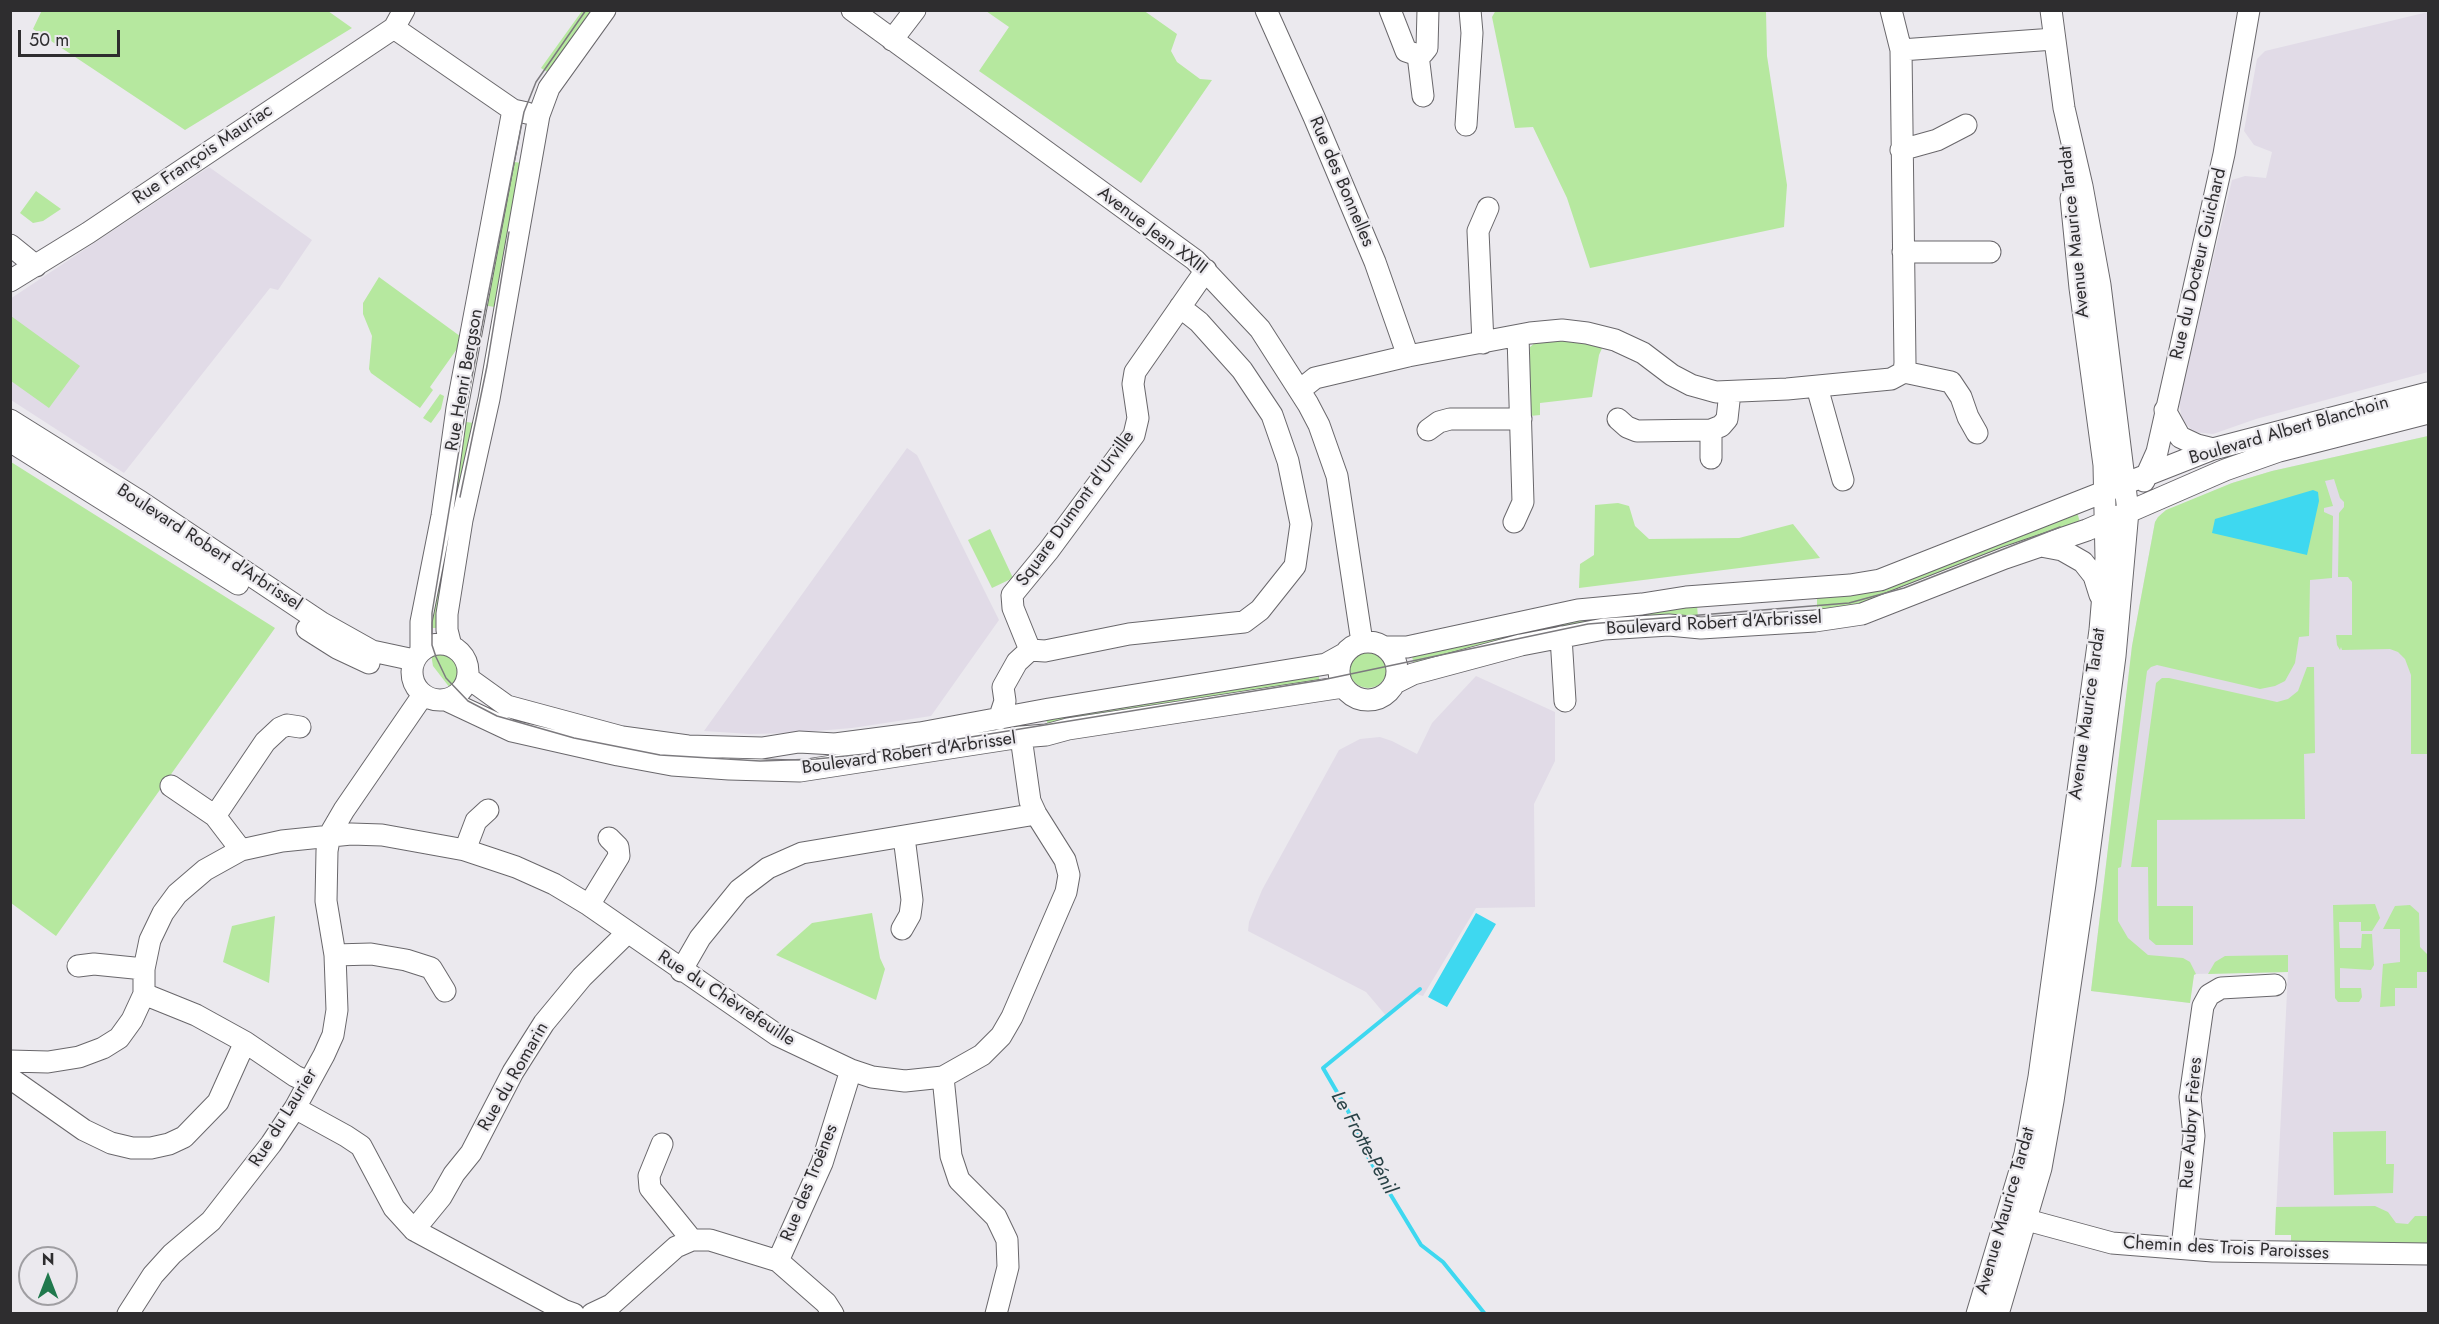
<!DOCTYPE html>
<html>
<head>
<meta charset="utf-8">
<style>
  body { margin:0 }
  #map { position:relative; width:2439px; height:1324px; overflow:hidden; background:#ebe9ee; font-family:Jost,sans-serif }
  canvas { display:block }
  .frame { position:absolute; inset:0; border:12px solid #2e2d2f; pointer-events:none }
  .north { position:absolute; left:18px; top:1246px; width:60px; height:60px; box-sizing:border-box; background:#ebe9ee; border:2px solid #9f9ea2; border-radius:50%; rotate:0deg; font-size:16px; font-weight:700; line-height:24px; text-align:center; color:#2e2d2f }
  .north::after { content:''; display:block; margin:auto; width:21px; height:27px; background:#20794d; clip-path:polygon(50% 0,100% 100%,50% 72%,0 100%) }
  .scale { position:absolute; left:18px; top:30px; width:102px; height:27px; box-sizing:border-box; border:3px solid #2e2d2f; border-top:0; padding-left:8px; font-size:18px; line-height:21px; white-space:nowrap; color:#2e2d2f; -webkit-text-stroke:4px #ebe9ee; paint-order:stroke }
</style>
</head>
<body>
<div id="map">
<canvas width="2439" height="1324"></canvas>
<div class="frame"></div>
<div class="north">N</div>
<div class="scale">50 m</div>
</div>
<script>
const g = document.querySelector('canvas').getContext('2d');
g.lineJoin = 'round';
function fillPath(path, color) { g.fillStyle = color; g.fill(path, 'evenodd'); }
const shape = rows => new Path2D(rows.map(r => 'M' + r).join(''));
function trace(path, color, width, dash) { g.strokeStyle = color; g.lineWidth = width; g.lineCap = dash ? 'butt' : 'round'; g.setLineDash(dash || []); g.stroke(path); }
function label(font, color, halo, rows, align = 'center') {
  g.font = font + ' Jost,sans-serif'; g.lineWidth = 4.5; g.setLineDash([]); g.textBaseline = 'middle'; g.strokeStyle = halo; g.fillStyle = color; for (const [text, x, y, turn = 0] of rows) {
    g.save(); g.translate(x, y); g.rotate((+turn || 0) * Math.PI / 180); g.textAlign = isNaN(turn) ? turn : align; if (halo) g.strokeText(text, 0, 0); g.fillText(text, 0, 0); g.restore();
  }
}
fillPath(shape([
  [2428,12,2428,372,2256,419,2213,434,2194,432,2182,420,2179,402,2232,180,2245,176,2266,178,2272,152,2254,145,2244,131,2257,59,2265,51],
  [209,167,312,240,278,290,270,288,124,473,11,400,10,299],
  [2428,436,2428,1244,2291,1244,2291,1235,2275,1235,2288,972,2194,974,2190,1003,2091,991,2132,646,2155,522,2162,513,2232,483,2272,471],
  [907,448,917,455,999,620,931,716,852,728,792,733,750,734,704,731],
  [1476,676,1555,712,1555,761,1534,804,1535,907,1476,908,1423,996,1416,994,1388,1018,1366,992,1248,931,1249,922,1262,890,1339,750,1360,739,1380,737,1392,741,1417,754,1432,723]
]), '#e1dbe7');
fillPath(shape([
  [42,10,328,11,352,28,185,130,33,29],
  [1143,10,1177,34,1171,51,1177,62,1200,79,1212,80,1141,183,979,71,1009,27,986,11],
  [1496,10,1766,11,1767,56,1787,185,1784,227,1590,268,1567,198,1533,127,1515,128,1492,17],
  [582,11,598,11,552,75,541,68],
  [509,161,527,164,501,308,482,305],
  [36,191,61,209,43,221,33,223,20,213],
  [379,277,464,339,430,387,433,390,420,408,371,373,369,369,372,336,363,314,363,303],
  [11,316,80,366,49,408,11,381],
  [1559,340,1603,346,1599,355,1592,397,1540,403,1540,415,1530,416,1530,347,1536,342],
  [440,394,444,396,441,409,431,423,423,418],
  [460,421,480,424,441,628,427,628],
  [2428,436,2428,754,2411,754,2411,675,2405,659,2398,652,2390,649,2342,650,2341,647,2340,650,2337,645,2336,635,2352,635,2352,582,2348,577,2338,577,2339,513,2344,507,2344,502,2340,498,2334,479,2325,481,2333,506,2324,508,2324,512,2333,516,2332,578,2310,580,2309,636,2299,637,2295,663,2285,681,2275,686,2260,689,2157,665,2151,667,2147,671,2121,867,2118,868,2118,921,2128,938,2148,955,2183,958,2190,962,2196,974,2194,975,2190,1003,2091,991,2132,646,2155,522,2158,517,2166,510,2232,483,2272,471],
  [11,462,275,628,56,936,11,903],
  [1618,503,1629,506,1635,526,1649,539,1739,538,1793,524,1820,558,1579,588,1580,564,1594,555,1595,505],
  [2076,509,2080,522,1898,594,1855,605,1817,610,1817,597],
  [990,529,1013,578,992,588,968,540],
  [1697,605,1698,618,1414,665,1411,652,1555,620],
  '1349 669a19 19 0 1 1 38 0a19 19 0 1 1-38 0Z',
  [438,652,450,655,458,667,456,681,450,688,433,666,431,654],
  [2307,667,2314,667,2315,753,2304,754,2305,819,2157,820,2157,906,2193,906,2193,945,2156,945,2149,939,2148,867,2131,867,2156,683,2162,678,2169,678,2277,702,2288,699,2298,691],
  [1318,673,1320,682,1048,727,1046,717],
  [2375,904,2380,918,2372,931,2361,931,2361,922,2339,922,2340,948,2361,948,2362,934,2372,934,2374,965,2371,970,2340,968,2340,988,2361,988,2362,997,2359,1002,2338,1002,2335,998,2333,905],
  [2410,905,2419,913,2420,947,2428,955,2428,972,2417,972,2417,988,2395,988,2395,1006,2380,1007,2383,964,2400,962,2400,929,2383,929,2395,906],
  [872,913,880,958,885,969,876,1000,776,955,812,923],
  [275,916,269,983,223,962,232,926],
  [2288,955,2288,972,2208,974,2215,962,2225,956],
  [2386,1131,2386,1164,2394,1164,2393,1193,2334,1195,2333,1132],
  [2375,1206,2388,1212,2396,1223,2408,1224,2415,1216,2428,1216,2428,1244,2291,1244,2291,1235,2275,1235,2276,1207]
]), '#b6e89f');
fillPath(shape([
  [2313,490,2318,492,2319,501,2307,555,2212,533,2215,519],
  [1476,913,1496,924,1447,1007,1428,997]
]), '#3ed8f0');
trace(shape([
  [1420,989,1323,1068,1348,1111,1369,1159,1421,1245,1443,1262,1485,1314]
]), '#3ed8f0', 4);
const minor = shape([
  [852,10,1195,260,1260,329,1308,404,1319,425,1337,476,1362,642],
  [1266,10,1314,117,1375,262,1408,356],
  [1390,10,1406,51,1418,55,1423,53,1427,48,1428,10],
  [1891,10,1901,50],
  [394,28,513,110,527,113],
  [892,40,915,10],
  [1418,55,1423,96],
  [1466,125,1472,33,1470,10],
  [1901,150,1937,140,1966,125],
  [10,245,36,266],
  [1903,252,1990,252],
  [10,281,88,233,394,28,404,10],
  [1483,343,1478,231,1488,208],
  [1904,372,1951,382,1961,397,1968,417,1977,433],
  [1817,387,1843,480],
  [1300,390,1315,378,1408,356,1530,333,1562,330,1587,333,1615,340,1643,353,1672,375,1691,385,1716,392,1787,389,1891,379,1904,372,1905,363,1901,50,2054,39],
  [2165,410,2180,437,2197,445,2213,449],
  [1618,419,1627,427,1637,431,1711,430,1721,426,1727,419,1730,392],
  [10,420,141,502,322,623,372,651,414,660],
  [1428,430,1439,422,1450,419,1521,419],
  [1711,430,1711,458],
  [10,441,238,584],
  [2144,481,2157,452,2224,154,2249,10],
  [1514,522,1523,502,1518,336],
  [2041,546,2062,550,2083,562,2094,576,2100,595],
  [307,629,337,648,369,663],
  [1561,637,1565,701],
  '1339 671a29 29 0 1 1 58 0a29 29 0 1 1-58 0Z',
  '412 672a28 28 0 1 1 56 0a28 28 0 1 1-56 0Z',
  [451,646,447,630,447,614,462,520,489,399,539,115,549,88,605,10],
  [1385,647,1407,647,1578,610,1642,604,1686,597,1850,585,1880,580,2213,449,2428,393],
  [1030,650,1045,651,1129,634,1244,622,1260,610,1295,566,1301,524,1288,461,1272,415,1242,370,1199,322,1180,307],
  [421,651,421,622,442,516,457,408,513,110],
  [468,678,507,706,622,737,688,746,762,748,799,742,835,744,920,733,1049,709,1326,664,1344,654],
  [1395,683,1413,674,1521,645,1604,629,1669,625,1701,628,1815,621,1862,614,2005,558,2087,530,2225,470,2279,451,2428,413],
  [446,700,512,731,618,755,672,765,729,769,800,771,1021,737,1046,735,1068,729,1343,687],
  [999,719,1005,701,1003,687,1017,662,1030,650,1013,608,1012,595,1049,550,1134,435,1138,418,1133,384,1135,372,1206,270],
  [171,786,215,816],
  [241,850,215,816,265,742,280,728,287,725,300,727],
  [465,850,476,821,488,810],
  [589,905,619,856,618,847,609,838],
  [902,929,910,915,912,900,904,837],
  [335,955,371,954,406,960,431,968,445,991],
  [78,966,94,964,144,969],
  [681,971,700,938,739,890,768,868,802,853,1036,814],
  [144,994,196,1015,245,1042,295,1076,308,1082],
  [10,1061,48,1062,79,1057,103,1048,119,1038,132,1020,144,994,144,969,150,940,163,913,177,894,205,870,241,850,282,841,351,834,382,835,465,850,516,867,554,884,589,905,777,1035,851,1070,872,1077,905,1081,943,1077,982,1055,1001,1036,1012,1017,1066,892,1069,875,1065,860,1036,814,1030,801,1021,737],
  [943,1077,951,1156,959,1180,996,1217,1007,1240,1008,1267,996,1314],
  [10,1078,84,1130,111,1143,132,1148,151,1148,169,1144,184,1137,218,1102,245,1042],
  [295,1108,346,1136,361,1146,394,1208,414,1230,563,1310,574,1314],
  [662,1144,649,1176,650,1188,692,1240],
  [2027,1220,2112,1243,2213,1251,2428,1254],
  [414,1230,441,1197,454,1174,471,1153,513,1072,544,1023,582,977,627,933],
  [2182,1248,2194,1136,2190,1097,2203,1006,2209,995,2221,988,2275,985],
  [778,1261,822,1163,851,1070],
  [128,1314,153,1275,172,1254,211,1221,271,1144,295,1108,324,1055,333,1035,337,1010,335,955,326,901,327,851,330,834,344,810,423,695],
  [592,1314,611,1305,676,1247,692,1240,710,1240,778,1261,826,1303,833,1314],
  [1977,1314,2025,1154,2039,1077,2100,630,2106,558,2104,465,2080,288,2071,198],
  [1998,1314,2041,1168,2053,1101,2085,884,2115,656,2128,511,2100,285,2082,186,2064,108,2051,10]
]);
trace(minor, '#69676b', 23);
trace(minor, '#fff', 21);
trace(shape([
  [586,10,536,82,524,112,467,402,432,613,432,645,436,657,446,678,468,701,497,716,574,738,660,755,760,761,816,759,866,754,1322,680,1588,624,1849,603,1904,588,2060,527],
  [460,497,487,366,509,232]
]), '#7c7a7e', 1.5);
label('18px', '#2e2d2f', '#ebe9ee', [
  ["Rue François Mauriac",203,155,-34],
  ["Rue des Bonnelles",1341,182,67],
  ["Avenue Jean XXIII",1152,231,37],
  ["Avenue Maurice Tardat",2075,232,-96],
  ["Rue du Docteur Guichard",2199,264,-77],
  ["Rue Henri Bergson",465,380,-80],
  ["Boulevard Albert Blanchoin",2289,431,-16],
  ["Square Dumont d'Urville",1076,509,-54],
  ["Boulevard Robert d'Arbrissel",209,548,33],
  ["Boulevard Robert d'Arbrissel",1714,624,-3],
  ["Avenue Maurice Tardat",2088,714,-82],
  ["Boulevard Robert d'Arbrissel",909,754,-8],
  ["Rue du Chèvrefeuille",726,999,33],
  ["Rue du Romarin",514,1077,-60],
  ["Rue du Laurier",284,1118,-58],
  ["Rue Aubry Frères",2192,1123,-86],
  ["Rue des Troënes",810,1183,-68],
  ["Avenue Maurice Tardat",2006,1211,-74],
  ["Chemin des Trois Paroisses",2226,1249,3]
]);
label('italic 20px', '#284145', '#ebe9ee', [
  ["Le Frotte-Pénil",1363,1143,61]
]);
</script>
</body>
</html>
